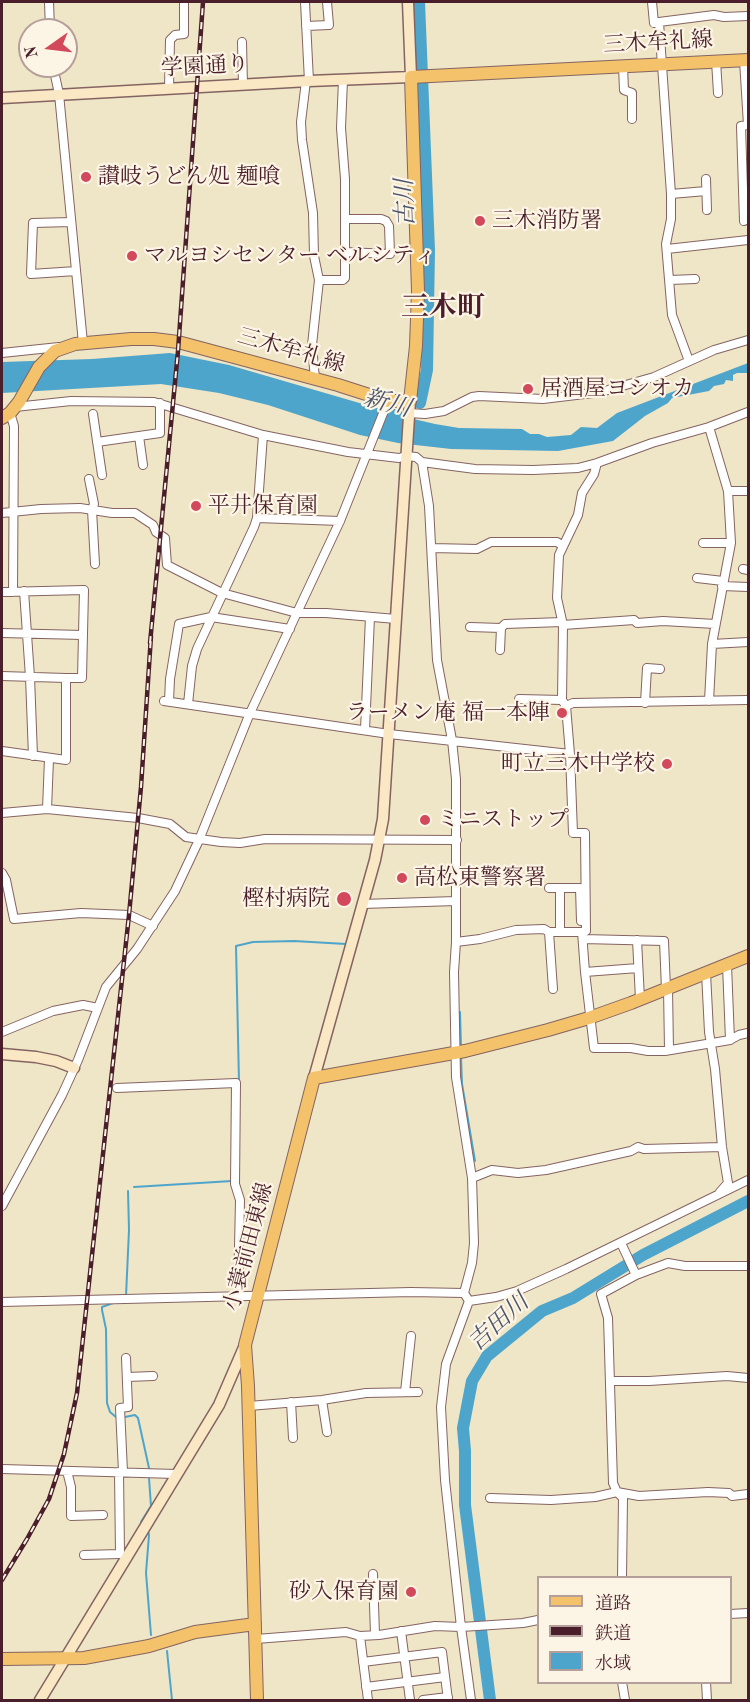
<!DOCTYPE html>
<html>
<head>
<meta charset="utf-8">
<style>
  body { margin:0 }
  #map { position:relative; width:750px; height:1702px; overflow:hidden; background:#efe5c7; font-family:"Old Standard TT","Noto Serif JP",serif }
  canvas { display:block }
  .frame { position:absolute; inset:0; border:3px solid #4a1f2b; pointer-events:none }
  .legend { position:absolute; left:537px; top:1576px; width:195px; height:108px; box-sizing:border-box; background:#fcf5e5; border:2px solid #b59f9b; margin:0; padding:8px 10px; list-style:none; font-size:18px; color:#4a1f2b }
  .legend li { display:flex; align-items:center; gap:12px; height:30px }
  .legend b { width:30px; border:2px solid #b59f9b }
  .north { position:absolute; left:18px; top:18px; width:60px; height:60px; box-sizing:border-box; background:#fcf5e5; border:2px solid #b59f9b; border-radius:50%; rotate:256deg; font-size:16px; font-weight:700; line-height:24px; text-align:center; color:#4a1f2b }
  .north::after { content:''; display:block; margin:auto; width:21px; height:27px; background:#d1495b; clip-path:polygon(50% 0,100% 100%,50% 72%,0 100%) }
</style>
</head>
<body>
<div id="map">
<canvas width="750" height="1702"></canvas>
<div class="frame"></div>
<ul class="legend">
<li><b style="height:8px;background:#f3c26a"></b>道路</li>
<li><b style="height:8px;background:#4a1f2b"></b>鉄道</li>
<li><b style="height:16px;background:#4ea5cb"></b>水域</li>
</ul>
<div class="north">N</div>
</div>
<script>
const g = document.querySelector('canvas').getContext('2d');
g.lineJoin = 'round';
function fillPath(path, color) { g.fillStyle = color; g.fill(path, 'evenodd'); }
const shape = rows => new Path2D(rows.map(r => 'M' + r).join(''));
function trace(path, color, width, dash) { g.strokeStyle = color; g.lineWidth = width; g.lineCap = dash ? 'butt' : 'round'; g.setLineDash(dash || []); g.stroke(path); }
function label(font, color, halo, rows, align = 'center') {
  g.font = font + ' "Old Standard TT","Noto Serif JP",serif'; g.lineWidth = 4.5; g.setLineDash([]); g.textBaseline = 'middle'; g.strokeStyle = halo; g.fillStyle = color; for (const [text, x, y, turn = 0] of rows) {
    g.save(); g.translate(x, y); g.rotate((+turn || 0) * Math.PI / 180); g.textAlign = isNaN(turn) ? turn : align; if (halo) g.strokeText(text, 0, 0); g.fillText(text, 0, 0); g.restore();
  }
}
fillPath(shape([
  [170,353,229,365,380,409,384,406,402,411,405,417,435,424,459,428,522,429,530,434,539,434,547,437,571,435,581,427,597,428,617,413,748,363,748,373,737,373,733,375,733,381,726,380,724,384,714,386,709,391,672,398,668,403,645,416,613,441,558,451,451,449,398,443,360,435,268,405,219,393,161,384,2,393,2,362,92,359]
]), '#4ea5cb');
trace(shape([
  [460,1012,461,1048],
  [461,1057,462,1084,475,1161],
  [239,1082,236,946,253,942,294,941,346,944],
  [134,1187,232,1181],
  [126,1296,129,1230,128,1191],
  [113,1303,102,1307,102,1310,106,1329,107,1403,110,1412,116,1417],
  [125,1417,135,1415,138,1418,149,1468],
  [141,1522,151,1506,149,1478],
  [148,1531,149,1535,146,1573,151,1635],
  [167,1651,172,1700]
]), '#4ea5cb', 2);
trace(shape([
  [419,2,429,250,427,370,420,403],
  [490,1700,465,1505,465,1451,463,1428,472,1381,487,1356,542,1311,573,1298,643,1255,748,1201]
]), '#4ea5cb', 12);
const street = shape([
  [49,2,50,30],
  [305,2,309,81],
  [652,2,654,23,659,22,671,194,671,219,666,244,672,315,689,361],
  [659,22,714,15,724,17,748,16],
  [306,26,329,25,327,2],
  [242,42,243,85],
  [744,60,748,125,741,126,744,221],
  [716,61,718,93],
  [53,66,59,94,83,343],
  [623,66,624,90,632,93,632,119],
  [306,81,301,122,302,140,313,213,314,256,319,280,312,345,315,379],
  [169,89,170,40,175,35,184,34,184,2],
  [706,179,707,210],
  [671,194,706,191],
  [71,222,33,223,31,274,76,271],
  [667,249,748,240],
  [346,252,390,254,389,226,386,221,381,219,346,219],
  [319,280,343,280,345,278,345,179,341,128,343,80],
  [670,280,695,279],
  [2,353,59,347],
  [15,407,71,401,154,402,263,435,348,452,399,458,406,456,416,457,422,462,429,506,437,660,452,740,456,779,456,942,454,972,456,1077,472,1178,474,1243,472,1263,464,1293],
  [10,413,14,426,13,592],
  [409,413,425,414,444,411,472,397,479,396,543,399,601,392,654,377,714,350,748,340],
  [93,414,102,475],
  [139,436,143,465],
  [97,442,160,433,160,403],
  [422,462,475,469,533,470,578,468,597,463,652,443,709,427,748,412],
  [89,479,94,504,92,510,95,564],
  [728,491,748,491],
  [2,513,41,509,80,508,112,513,135,513,153,525,156,532,165,538,167,565,222,593,297,613,326,613,396,619],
  [257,518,340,521],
  [703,543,731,543],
  [432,548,477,549,491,542,557,542,563,546],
  [743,569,748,570],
  [697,578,723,581],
  [722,586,748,587],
  [24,591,30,677,33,756],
  [2,592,84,590,82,678,66,678,66,760,2,751],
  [563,625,634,620,637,623,663,621,715,624],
  [470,627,501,628,505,624,562,622],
  [2,633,83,635],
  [712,644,748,642],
  [500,650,501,628],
  [2,676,66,678],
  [519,699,562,700],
  [164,701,389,734,570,754,566,706,573,703,748,700],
  [169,701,170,679,179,624,211,617,290,629],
  [709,701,712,644,731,543,728,491,709,427],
  [645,703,647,668,660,669],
  [188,704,192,666,197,649,254,527,257,518,263,435],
  [566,706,562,700,563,625,557,598,559,555,578,515,582,493,594,474,597,463],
  [365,730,370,617],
  [570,754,573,833,585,833,586,931,582,932,585,972,594,1048,631,1048,648,1051,665,1051,730,1040,739,1035,748,1033],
  [47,809,49,759],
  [2,813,47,809,138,818,170,824,186,837,221,842,240,843,265,839,457,840],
  [2,873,6,880,14,919,81,913,129,915,153,926],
  [549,888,580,888,581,921],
  [560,888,560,932],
  [362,904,456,901],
  [583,939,664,941,666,989],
  [637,940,640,999],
  [456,942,480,939,516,930,544,929,549,932],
  [727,965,730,1040],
  [585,972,638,968],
  [706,973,709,1032,715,1069,722,1147,728,1183,720,1192],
  [668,988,669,1050],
  [553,989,549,932,582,932],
  [2,1032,53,1011,83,1005,98,1008],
  [117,1088,236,1083,235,1184,240,1200,238,1295],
  [472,1178,492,1170,518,1173,546,1170,631,1151,638,1147,644,1149,722,1147],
  [2,1206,62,1095,78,1060,106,987,137,949,175,891,199,840,250,713,340,521,388,401],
  [621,1243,636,1275],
  [469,1301,446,1364,441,1407,445,1480,461,1627,471,1700],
  [2,1302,411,1292,464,1293,469,1301,496,1297,517,1291,566,1269,748,1180],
  [127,1377,153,1376],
  [611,1381,649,1381,727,1376,748,1378],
  [405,1392,411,1336],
  [322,1400,327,1432],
  [291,1402,293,1438],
  [249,1406,322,1400,366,1393,418,1392],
  [2,1469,176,1474],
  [67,1471,71,1487,71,1516,103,1515],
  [123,1472,120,1408,128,1407,126,1358],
  [490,1498,551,1500,595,1497,617,1492,639,1496,708,1492,729,1493,732,1496,748,1494],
  [84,1555,120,1554,119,1472],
  [373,1574,375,1635],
  [622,1578,623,1498,617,1492,613,1483,608,1318,601,1294,636,1275,668,1263,685,1266,748,1266],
  [730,1614,748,1613],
  [401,1631,410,1700],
  [360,1636,368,1700],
  [256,1639,346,1632,360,1636,379,1635,435,1626,461,1627,523,1623,538,1620],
  [363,1662,442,1652,448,1700],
  [622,1682,625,1700],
  [706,1682,707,1700],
  [366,1687,445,1677],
  [423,1700,448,1697]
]);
const secondary = shape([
  [2,98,309,81,411,77,408,2],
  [2,1054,36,1057,56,1061,74,1068],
  [314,1078,375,860,383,819,410,401],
  [40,1700,219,1405,245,1345]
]);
const primary = shape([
  [2,418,10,413,19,402,39,367,55,351,75,344,131,339,154,339,178,342,338,385,388,401,410,401,416,346,418,291,411,77,748,60],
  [2,1659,84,1658,149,1646,195,1632,255,1624],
  [257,1700,248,1386,245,1345,314,1078,465,1051,548,1030,589,1018,631,1003,748,956]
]);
trace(street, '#846462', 10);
trace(secondary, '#846462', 13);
trace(primary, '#846462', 14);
trace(street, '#fff', 8);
trace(secondary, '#fae7c3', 10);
trace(primary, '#f3c26a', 12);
const rail = shape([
  [150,643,178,351,203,2],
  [2,1580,27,1539,49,1499,64,1454,77,1393,129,915,141,787,151,636]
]);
trace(rail, '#4a1f2b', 4.5);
trace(rail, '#fcf5e5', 2, [7]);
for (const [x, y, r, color] of [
  [86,177,6,"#d1495b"],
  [480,221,6,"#d1495b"],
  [132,256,6,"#d1495b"],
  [528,389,6,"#d1495b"],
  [196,506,6,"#d1495b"],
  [562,713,6,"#d1495b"],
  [667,764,6,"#d1495b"],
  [425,820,6,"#d1495b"],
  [402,878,6,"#d1495b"],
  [344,899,8,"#d1495b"],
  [411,1592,6,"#d1495b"]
]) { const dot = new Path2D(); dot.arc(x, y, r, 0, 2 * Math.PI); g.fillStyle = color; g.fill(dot); trace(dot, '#fcf5e5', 2); }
label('22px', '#4a1f2b', '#fcf5e5', [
  ["三木牟礼線",658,43,-3],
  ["学園通り",205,67,-3],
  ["三木牟礼線",291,351,16],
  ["小蓑前田東線",249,1247,-75]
]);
label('22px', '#4a1f2b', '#fcf5e5', [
  ["讃岐うどん処 麺喰",98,177],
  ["三木消防署",492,221],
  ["マルヨシセンター ベルシティ",144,256],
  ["居酒屋ヨシオカ",540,389],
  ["平井保育園",208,506],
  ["ラーメン庵 福一本陣",550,713,"right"],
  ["町立三木中学校",655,764,"right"],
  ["ミニストップ",437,820],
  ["高松東警察署",414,878],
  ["樫村病院",330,899,"right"],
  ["砂入保育園",399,1592,"right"]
], 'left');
label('italic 24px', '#4c556b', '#fcf5e5', [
  ["古川",406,203,-92],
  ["新川",387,404,15],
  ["吉田川",499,1323,-42]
]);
label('bold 28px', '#4a1f2b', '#fcf5e5', [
  ["三木町",443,309]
]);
</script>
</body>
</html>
